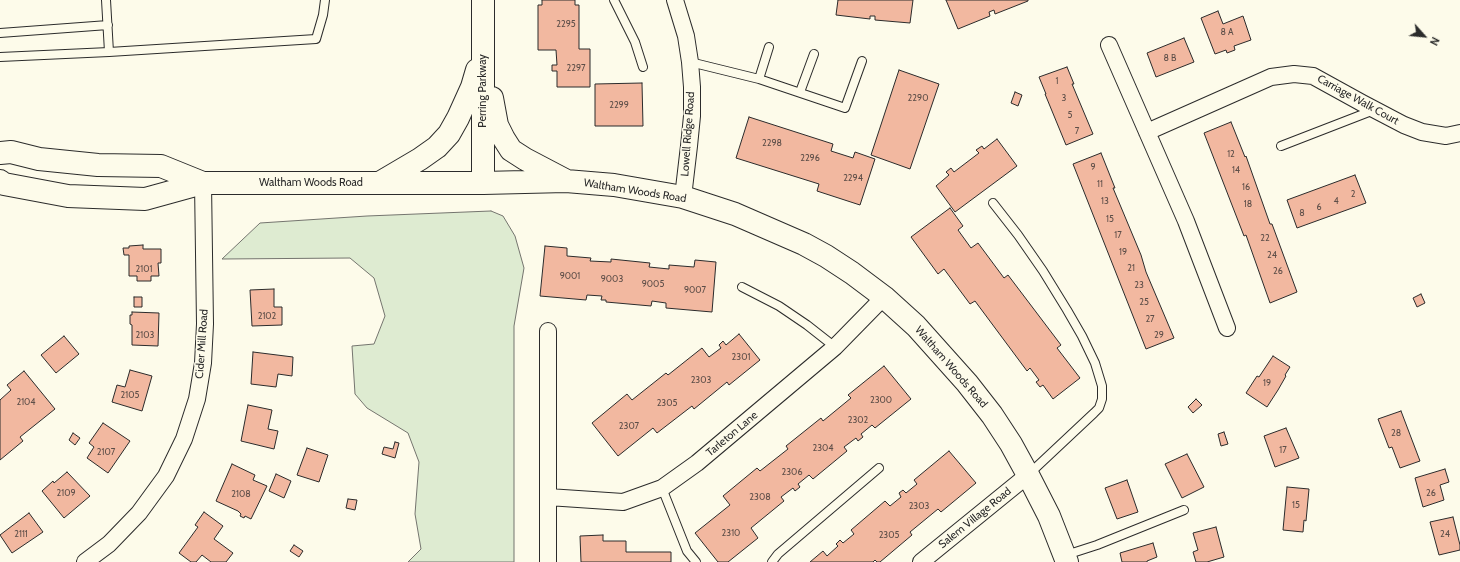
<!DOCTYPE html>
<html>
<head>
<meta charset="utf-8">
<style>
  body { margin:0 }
  #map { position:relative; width:1460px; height:562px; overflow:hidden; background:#fdfbea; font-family:Cabin,sans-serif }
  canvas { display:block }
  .north { position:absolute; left:1404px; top:16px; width:40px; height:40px; -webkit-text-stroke:3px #fdfbea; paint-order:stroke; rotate:117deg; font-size:11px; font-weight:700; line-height:16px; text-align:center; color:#2b2b2b }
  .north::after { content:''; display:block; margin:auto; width:14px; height:18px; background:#2b2b2b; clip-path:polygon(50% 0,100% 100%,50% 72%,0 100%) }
</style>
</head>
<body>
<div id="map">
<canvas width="1460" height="562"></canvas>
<div class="north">N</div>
</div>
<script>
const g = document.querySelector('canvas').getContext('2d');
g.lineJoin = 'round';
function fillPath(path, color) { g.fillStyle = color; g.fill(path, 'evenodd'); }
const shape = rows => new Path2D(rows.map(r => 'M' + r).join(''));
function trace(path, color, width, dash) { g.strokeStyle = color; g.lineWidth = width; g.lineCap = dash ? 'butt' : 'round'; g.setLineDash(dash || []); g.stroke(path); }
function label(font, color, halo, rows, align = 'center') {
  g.font = font + ' Cabin,sans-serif'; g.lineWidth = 3; g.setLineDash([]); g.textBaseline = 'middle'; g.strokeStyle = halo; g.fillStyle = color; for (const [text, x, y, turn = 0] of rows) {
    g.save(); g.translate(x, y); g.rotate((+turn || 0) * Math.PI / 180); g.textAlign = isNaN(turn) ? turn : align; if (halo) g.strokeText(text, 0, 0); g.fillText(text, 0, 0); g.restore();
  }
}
const green = shape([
  [491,211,503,216,515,236,524,268,514,326,514,562,408,562,421,549,415,514,419,462,408,433,367,408,355,394,352,346,374,344,385,316,374,278,350,258,222,259,260,223,367,216,491,211]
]);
fillPath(green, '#deebd1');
trace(green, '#74746e', 1);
const building = shape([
  [542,0,575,0,575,5,579,5,579,49,590,49,590,87,557,87,557,71,552,71,552,65,557,65,556,50,538,50,538,5,542,5,542,0],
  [838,0,913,0,910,23,875,20,875,16,870,16,870,19,836,15,838,0],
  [946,0,1028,0,1028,1,995,14,994,10,989,12,990,16,958,29,946,0],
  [1218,11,1223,24,1243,16,1251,40,1234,46,1235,50,1227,53,1226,50,1215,54,1201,18,1218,11],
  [1184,38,1194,62,1156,77,1147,53,1184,38],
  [1067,67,1074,84,1072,84,1093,134,1066,145,1045,94,1046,94,1039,77,1067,67],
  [899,70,939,84,910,169,871,155,899,70],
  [642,83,643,126,595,126,595,84,642,83],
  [1015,92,1022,95,1018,106,1011,103,1015,92],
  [749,117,833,144,831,151,853,158,855,152,875,159,860,205,817,191,819,184,736,158,749,117],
  [1231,122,1245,157,1246,156,1270,224,1272,224,1297,292,1270,303,1246,235,1244,236,1204,133,1231,122],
  [997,139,1017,166,955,212,936,186,949,175,946,172,951,168,954,172,979,153,976,150,982,146,984,149,997,139],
  [1101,153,1115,188,1113,188,1141,255,1146,272,1174,338,1146,349,1073,164,1101,153],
  [1355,175,1366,203,1297,228,1287,200,1355,175],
  [950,208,963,226,958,230,971,248,978,243,1004,278,1008,275,1061,345,1057,348,1080,378,1053,399,1043,385,1040,387,1036,382,1039,380,1030,368,1027,371,975,301,970,304,944,269,938,274,911,237,950,208],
  [143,245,143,249,161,249,161,263,158,263,159,276,151,276,151,281,137,281,137,276,129,276,129,255,124,255,123,248,129,248,129,246,143,245],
  [545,246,567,248,567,256,591,258,590,261,611,262,611,259,650,263,649,267,669,269,669,265,694,267,695,260,716,262,712,312,666,308,666,303,652,301,651,306,606,302,606,300,601,300,602,296,587,295,586,300,540,296,545,246],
  [274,289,274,307,282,307,282,325,252,326,250,290,274,289],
  [1421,294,1425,303,1417,307,1413,298,1421,294],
  [134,297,142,297,142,307,134,307,134,297],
  [132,312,159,313,158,346,132,345,132,325,130,324,130,315,132,315,132,312],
  [739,334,760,360,729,385,727,382,694,409,692,406,657,433,653,428,618,456,592,423,627,394,632,400,666,373,668,375,702,348,709,357,721,348,719,345,723,341,726,345,739,334],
  [64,336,79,354,56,373,41,355,64,336],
  [253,352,293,357,292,376,278,374,276,387,251,384,253,352],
  [1273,356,1290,367,1285,375,1286,376,1278,390,1267,407,1246,393,1257,376,1259,377,1273,356],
  [884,366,911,399,875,428,872,425,861,434,863,437,858,441,856,438,844,447,847,451,813,479,809,475,798,484,800,487,795,491,793,488,781,497,784,501,751,528,758,538,728,562,718,562,695,533,730,505,723,496,757,468,760,471,788,449,786,446,821,418,823,421,851,398,848,395,884,366],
  [130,370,152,376,142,411,112,402,117,385,125,387,130,370],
  [24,371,55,409,20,437,23,441,0,460,0,400,11,390,7,385,24,371],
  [1196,399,1202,405,1193,413,1188,407,1196,399],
  [248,405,272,410,268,429,278,431,274,449,241,441,248,405],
  [1401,411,1420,461,1400,468,1392,447,1389,448,1378,419,1401,411],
  [103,423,130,441,108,473,87,458,94,447,89,443,103,423],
  [1286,428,1299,458,1275,467,1264,436,1286,428],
  [1224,432,1228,444,1221,446,1218,434,1224,432],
  [73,433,80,438,75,445,69,440,73,433],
  [395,442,399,443,395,458,382,454,384,447,393,449,395,442],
  [307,448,328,455,319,482,297,475,307,448],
  [949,451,976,483,941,512,938,509,910,532,912,535,880,562,877,562,875,560,873,562,810,562,823,551,827,556,838,546,836,544,840,540,843,543,854,534,851,530,885,501,890,506,901,497,899,493,903,490,906,493,917,484,914,480,949,451],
  [1187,454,1204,487,1182,498,1165,464,1187,454],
  [232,464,255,475,253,480,267,486,251,519,245,516,244,518,240,516,241,514,238,511,216,501,232,464],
  [1445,469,1449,482,1440,485,1444,500,1423,507,1415,478,1445,469],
  [67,472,90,496,64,518,42,491,53,481,54,483,67,472],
  [276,474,291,481,284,498,269,491,276,474],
  [1127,480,1138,512,1117,519,1105,488,1127,480],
  [1287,487,1309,489,1306,521,1304,520,1303,532,1283,530,1287,487],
  [348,499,357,500,355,510,346,508,348,499],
  [204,512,223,526,214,539,233,553,226,562,211,562,202,555,196,562,191,562,179,553,198,527,195,525,204,512],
  [29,513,43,532,12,553,0,535,29,513],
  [1453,517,1460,545,1460,550,1439,555,1430,522,1453,517],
  [1216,527,1224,557,1207,562,1196,562,1193,552,1198,550,1193,533,1216,527],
  [603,535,603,541,626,541,626,552,671,552,671,562,581,562,580,536,603,535],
  [1153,543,1157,557,1147,561,1147,562,1122,562,1120,553,1153,543],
  [294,545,303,551,299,557,290,551,294,545]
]);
fillPath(building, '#f2b8a0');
trace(building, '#2b2b2b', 1);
const lane = shape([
  [106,0,109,52,316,39,323,15,325,0],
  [614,0,635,42,643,67],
  [0,33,108,25],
  [0,57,109,52],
  [690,62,759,79,845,108,862,61],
  [759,79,769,47],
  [800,92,814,54],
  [1281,146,1374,110],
  [993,203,1018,235,1043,271,1067,310,1082,336,1095,363,1102,386,1102,399,1099,408,1094,413,1029,474],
  [742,287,779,306,807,325,835,347],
  [662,488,687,551,696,562],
  [1066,555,1097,545,1184,510],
  [772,562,778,554,879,468]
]);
const street = shape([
  [675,0,686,36,690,62,692,87,692,116,689,146,683,197],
  [1109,45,1186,221,1227,328],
  [1147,132,1271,77,1294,74,1313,76,1362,103,1404,125,1422,132,1446,136,1460,133],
  [548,331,548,562],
  [548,497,623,502,662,488,697,463,835,347,884,297],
  [85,562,109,544,139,513,166,476,184,439,197,399,203,363,205,324,203,183],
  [921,562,1028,475]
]);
const secondary = shape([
  [483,0,483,183],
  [492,98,497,125,504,139,511,150,525,159,565,180],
  [0,153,11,152,39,159,98,165,161,166,203,183],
  [0,181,4,184,68,196,145,199,203,183,483,183,566,181,614,185,683,197,735,214,804,244,826,256,852,273,884,297,916,326,967,383,992,415,1011,444,1028,475,1049,516,1067,562],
  [381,182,420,159,437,147,449,134,458,118,472,87,477,70]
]);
trace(lane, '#2b2b2b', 10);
trace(street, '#2b2b2b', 18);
trace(secondary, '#2b2b2b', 24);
trace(lane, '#fdfbea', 8);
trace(street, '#fdfbea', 16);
trace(secondary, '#fdfbea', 22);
label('9px', '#5d4e48', null, [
  ["2295",566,24],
  ["8 A",1227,32],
  ["8 B",1170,58],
  ["2297",576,68],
  ["1",1057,81],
  ["2290",918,98],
  ["3",1064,98],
  ["2299",619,105],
  ["5",1070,115],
  ["7",1077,131],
  ["2298",772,143],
  ["12",1231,154],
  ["2296",810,158],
  ["9",1093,167],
  ["14",1236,170],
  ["2294",853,178],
  ["11",1100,184],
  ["16",1246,187],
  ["2",1353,194],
  ["13",1105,201],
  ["4",1336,201],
  ["18",1248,204],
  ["6",1319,207],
  ["8",1302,213],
  ["15",1110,219],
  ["17",1118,235],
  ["22",1265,238],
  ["19",1123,252],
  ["24",1272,255],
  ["21",1131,268],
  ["2101",144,269],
  ["26",1278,271],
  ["9001",570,276],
  ["9003",612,279],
  ["9005",653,284],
  ["23",1139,285],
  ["9007",695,290],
  ["25",1144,302],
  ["2102",267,316],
  ["27",1150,319],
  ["2103",145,335],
  ["29",1159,335],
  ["2301",741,357],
  ["2303",701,380],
  ["19",1267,383],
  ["2105",130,395],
  ["2300",881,400],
  ["2104",26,402],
  ["2305",667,403],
  ["2302",858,420],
  ["2307",629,426],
  ["28",1396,433],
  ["2304",823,448],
  ["17",1283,450],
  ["2107",106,452],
  ["2306",792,472],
  ["2109",66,493],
  ["26",1431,493],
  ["2108",241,494],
  ["2308",760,497],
  ["15",1296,505],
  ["2303",919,506],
  ["2310",731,533],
  ["2111",21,534],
  ["24",1445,534],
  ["2305",889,535]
]);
label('11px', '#2b2b2b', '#fdfbea', [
  ["Perring Parkway",483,91,-90],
  ["Carriage Walk Court",1358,100,29],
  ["Lowell Ridge Road",688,134,-86],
  ["Waltham Woods Road",311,183],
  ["Waltham Woods Road",635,191,9],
  ["Cider Mill Road",202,344,-86],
  ["Waltham Woods Road",951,367,49],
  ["Tarleton Lane",732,434,-40],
  ["Salem Village Road",975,518,-39]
]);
</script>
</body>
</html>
